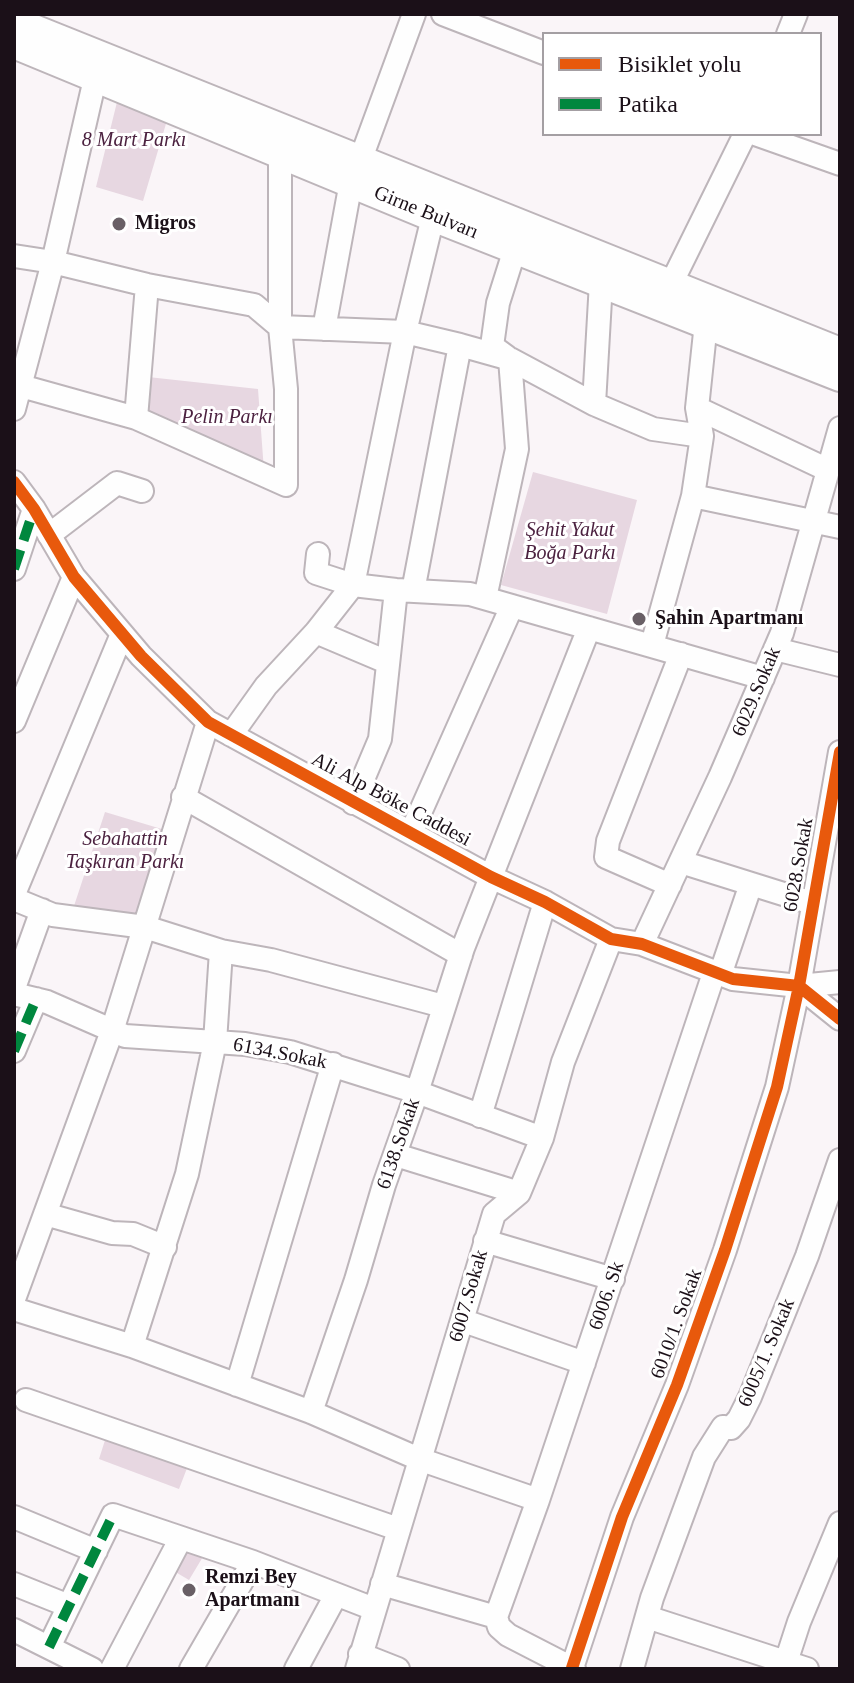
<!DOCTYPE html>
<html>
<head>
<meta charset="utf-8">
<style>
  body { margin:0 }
  #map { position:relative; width:854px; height:1683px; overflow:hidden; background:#faf5f8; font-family:"Times New Roman",serif }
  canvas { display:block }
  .frame { position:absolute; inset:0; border:16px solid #1b1018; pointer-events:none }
  .legend { position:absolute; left:542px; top:32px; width:280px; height:104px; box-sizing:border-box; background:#fff; border:2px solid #a49fa3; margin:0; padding:10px 14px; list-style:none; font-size:24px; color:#1b1018 }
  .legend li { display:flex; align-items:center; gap:16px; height:40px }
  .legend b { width:40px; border:2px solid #a49fa3 }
</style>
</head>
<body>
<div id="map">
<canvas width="854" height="1683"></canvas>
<div class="frame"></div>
<ul class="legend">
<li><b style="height:10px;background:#e8590c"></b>Bisiklet yolu</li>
<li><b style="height:10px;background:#00873e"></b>Patika</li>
</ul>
</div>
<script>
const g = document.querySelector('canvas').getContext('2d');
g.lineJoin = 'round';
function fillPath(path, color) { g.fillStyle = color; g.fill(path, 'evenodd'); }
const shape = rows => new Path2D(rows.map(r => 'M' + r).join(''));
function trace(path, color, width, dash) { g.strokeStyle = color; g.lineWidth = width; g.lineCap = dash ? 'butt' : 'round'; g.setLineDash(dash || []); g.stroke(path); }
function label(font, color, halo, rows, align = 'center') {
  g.font = font + ' "Times New Roman",serif'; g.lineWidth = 6; g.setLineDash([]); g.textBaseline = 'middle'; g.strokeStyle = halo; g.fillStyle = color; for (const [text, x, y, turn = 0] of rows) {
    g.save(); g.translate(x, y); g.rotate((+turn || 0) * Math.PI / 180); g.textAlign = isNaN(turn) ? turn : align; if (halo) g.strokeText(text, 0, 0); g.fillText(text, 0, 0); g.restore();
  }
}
fillPath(shape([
  [118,98,168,117,143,201,96,187],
  [148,377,258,389,264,471,141,414],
  [533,472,637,500,607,614,501,585],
  [105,812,165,830,135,915,73,909],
  [107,1434,189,1463,179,1489,99,1459],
  [185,1548,204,1555,189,1580,172,1570]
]), '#e7d7e1');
const minor = shape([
  [443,14,544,53],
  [788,34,796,14],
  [755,134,840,164],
  [360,161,414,14],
  [14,256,53,262,147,285,254,305,280,327],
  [671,284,745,134],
  [280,327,405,332,460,345,510,359,594,404,653,429,702,436],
  [324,329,351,182],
  [507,357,492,346,498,303,515,249],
  [21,386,136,418,286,485,286,389,280,327,280,155],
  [594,404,601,282],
  [697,408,828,470],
  [14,409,53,262,95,79],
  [136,418,147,285],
  [14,482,34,509,74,577,141,656,208,722,491,877,545,902,611,939,642,944,733,979,799,986,840,1019],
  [693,496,840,527],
  [49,535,117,483,142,491],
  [318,554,316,573,353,585,396,590,470,594,763,678],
  [14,569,34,509],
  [413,591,460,345],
  [485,598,517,449,510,359],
  [316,632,387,662],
  [652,645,693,496,702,436,697,408,706,323],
  [775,649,840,665],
  [14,721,74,577],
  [231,735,266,686,316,632,353,585,405,332,433,217],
  [183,797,461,955],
  [353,803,380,739,396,590],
  [411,833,512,606],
  [681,862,812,903],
  [670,885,606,857,608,841,681,654],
  [14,894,122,634],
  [14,899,53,915,145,927,221,951,271,960,443,1006],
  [642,944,720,777,782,633,840,428],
  [720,975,751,884],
  [799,986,840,982],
  [14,988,42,910],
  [14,994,47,1002,125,1036,245,1044,290,1052,417,1092,542,1138],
  [14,1051,36,999],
  [480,1116,545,902],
  [396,1155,519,1193],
  [45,1214,112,1233,133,1234,165,1247],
  [485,1241,613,1279],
  [14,1299,112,1031,208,722],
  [14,1309,132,1346,311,1412,419,1459,538,1500],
  [464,1321,584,1363],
  [132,1346,187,1174,215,1042,221,951],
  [237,1385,333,1064],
  [26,1400,398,1529],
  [311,1412,356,1280,384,1185,417,1092,463,948,589,628],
  [14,1517,96,1551],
  [14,1584,69,1606],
  [382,1584,496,1617,499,1627,508,1635,574,1669],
  [496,1617,538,1500,714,973],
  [647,1617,807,1669],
  [14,1630,92,1669],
  [49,1647,113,1515,253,1562,374,1609],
  [360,1654,398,1669],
  [786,1662,799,1622,840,1523],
  [572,1668,622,1517,677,1385,725,1250,777,1087,799,986,840,752],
  [112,1669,181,1538],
  [191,1669,253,1562],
  [296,1669,336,1595],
  [357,1669,494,1214,519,1193,542,1138,563,1062,611,939],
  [632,1669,652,1598,704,1457,723,1427,731,1428,739,1419,750,1397,807,1256,840,1160]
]);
const major = shape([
  [14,21,840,352],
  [14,44,433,217,840,377]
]);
trace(minor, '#bdb5ba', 26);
trace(major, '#bdb5ba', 32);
trace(minor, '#fefefe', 22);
trace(major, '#fefefe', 28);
trace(shape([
  [14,569,34,509],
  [14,1051,36,999],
  [49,1647,113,1515]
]), '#00873e', 10, [20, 10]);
trace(shape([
  [14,482,34,509,74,577,141,656,208,722,491,877,545,902,611,939,642,944,733,979,799,986,840,1019],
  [572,1668,622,1517,677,1385,725,1250,777,1087,799,986,840,752]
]), '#e8590c', 12);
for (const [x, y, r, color] of [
  [119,224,8,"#696066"],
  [639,619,8,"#696066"],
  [189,1590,8,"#696066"]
]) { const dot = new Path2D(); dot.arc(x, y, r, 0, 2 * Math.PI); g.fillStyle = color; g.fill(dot); trace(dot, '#fff', 3); }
label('italic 20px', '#4c2240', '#fff', [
  ["8 Mart Parkı",134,141],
  ["Pelin Parkı",227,418],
  ["Şehit Yakut",570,531],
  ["Boğa Parkı",570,554],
  ["Sebahattin",125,840],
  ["Taşkıran Parkı",125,863]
]);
label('20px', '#1b1018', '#fff', [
  ["Girne Bulvarı",426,213,22],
  ["6029.Sokak",757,692,-67],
  ["Ali Alp Böke Caddesi",391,800,28],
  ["6028.Sokak",799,865,-80],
  ["6134.Sokak",280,1054,11],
  ["6138.Sokak",399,1144,-71],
  ["6007.Sokak",469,1296,-74],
  ["6006. Sk",607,1296,-71],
  ["6010/1. Sokak",677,1324,-70],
  ["6005/1. Sokak",767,1353,-67]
]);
label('bold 20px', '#1b1018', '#fff', [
  ["Migros",135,224],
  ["Şahin Apartmanı",655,619],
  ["Remzi Bey",205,1578],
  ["Apartmanı",205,1601]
], 'left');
</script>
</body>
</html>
